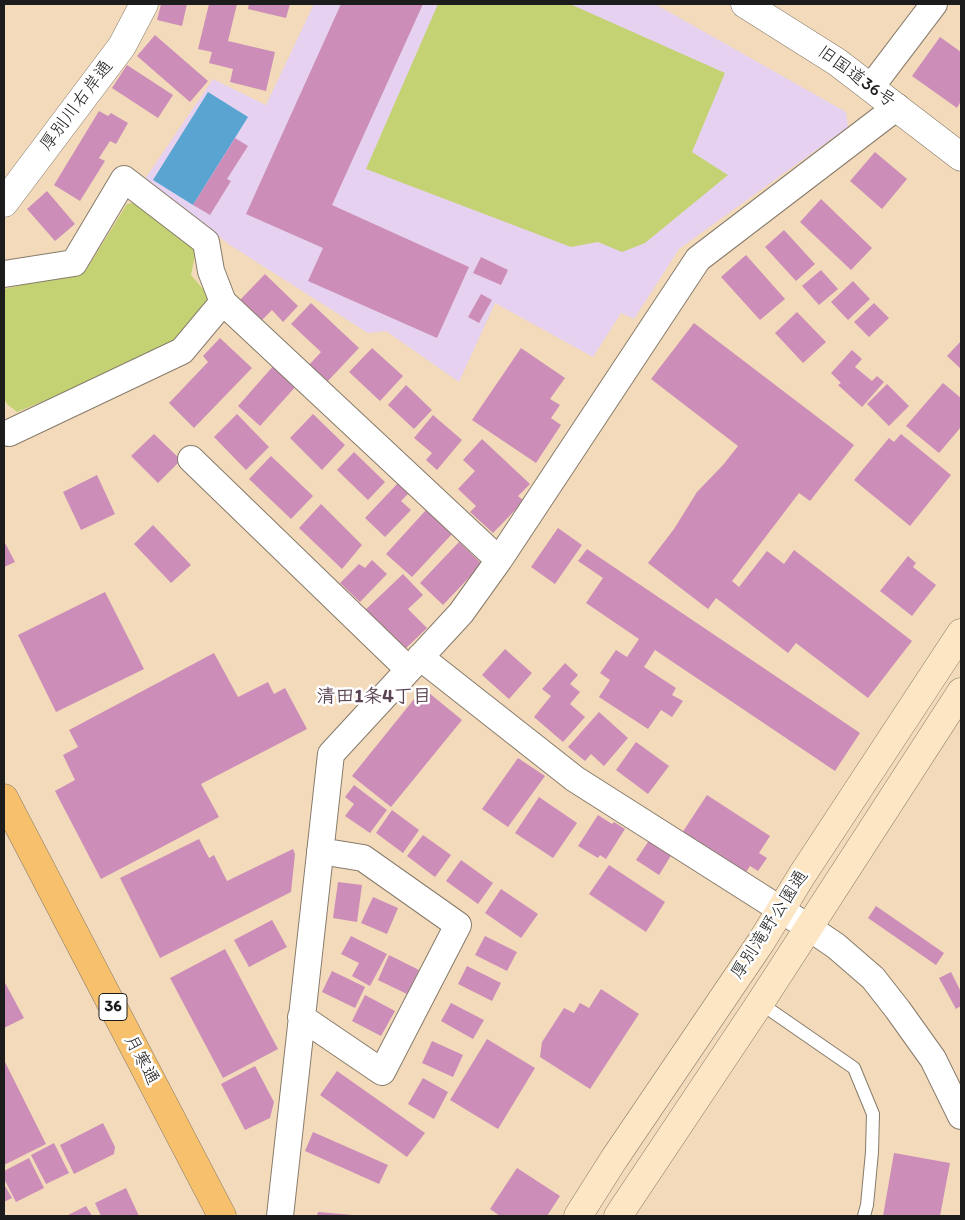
<!DOCTYPE html>
<html>
<head>
<meta charset="utf-8">
<style>
  body { margin:0 }
  #map { position:relative; width:965px; height:1220px; overflow:hidden; background:#f2daba; font-family:Itim,sans-serif }
  canvas { display:block }
  .frame { position:absolute; inset:0; border:5px solid #1c1c1c; pointer-events:none }
</style>
</head>
<body>
<div id="map">
<canvas width="965" height="1220"></canvas>
<div class="frame"></div>
</div>
<script>
const g = document.querySelector('canvas').getContext('2d');
g.lineJoin = 'round';
function fillPath(path, color) { g.fillStyle = color; g.fill(path, 'evenodd'); }
const shape = rows => new Path2D(rows.map(r => 'M' + r).join(''));
function trace(path, color, width, dash) { g.strokeStyle = color; g.lineWidth = width; g.lineCap = dash ? 'butt' : 'round'; g.setLineDash(dash || []); g.stroke(path); }
function label(font, color, halo, rows, align = 'center') {
  g.font = font + ' Itim,"Klee One",sans-serif'; g.lineWidth = 5; g.setLineDash([]); g.textBaseline = 'middle'; g.strokeStyle = halo; g.fillStyle = color; for (const [text, x, y, turn = 0] of rows) {
    g.save(); g.translate(x, y); g.rotate((+turn || 0) * Math.PI / 180); g.textAlign = isNaN(turn) ? turn : align; if (halo) g.strokeText(text, 0, 0); g.fillText(text, 0, 0); g.restore();
  }
}
fillPath(shape([
  [314,4,655,4,846,112,848,127,679,249,634,319,621,313,593,357,495,303,459,382,386,331,368,333,230,245,145,179,213,79,266,105]
]), '#e6d2f0');
fillPath(shape([
  [438,4,570,4,725,73,692,152,728,175,645,243,622,252,598,242,571,247,366,169],
  [136,202,196,250,191,275,213,301,171,349,17,412,7,404,4,398,4,289,86,270,127,204]
]), '#c5d273');
fillPath(shape([
  [208,92,248,117,193,205,153,180]
]), '#59a4d1');
fillPath(shape([
  [161,4,187,4,182,26,157,20],
  [209,4,237,4,228,41,275,52,266,91,230,82,233,69,209,63,212,52,198,49],
  [249,4,290,4,286,18,248,9],
  [341,4,423,4,332,205,469,267,437,338,308,281,323,248,246,214],
  [155,35,208,81,190,102,137,56],
  [940,37,961,52,961,101,957,108,912,76],
  [127,65,173,95,158,118,112,88],
  [99,111,108,116,111,113,128,123,116,144,110,141,99,158,105,161,80,201,54,185],
  [235,138,248,146,227,179,231,181,210,215,193,205],
  [875,152,907,179,882,209,850,181],
  [47,191,75,224,55,241,27,209],
  [821,199,872,248,851,270,800,222],
  [784,230,815,264,796,281,765,247],
  [746,255,785,299,760,320,721,277],
  [481,257,508,270,501,285,473,273],
  [821,270,838,289,819,305,802,286],
  [265,274,298,306,283,322,272,310,261,321,240,300],
  [853,281,870,299,848,320,831,302],
  [481,294,492,300,479,323,468,317],
  [311,303,359,348,327,382,309,365,321,352,291,324],
  [874,303,889,318,869,337,854,322],
  [797,312,826,342,803,363,775,333],
  [694,323,854,445,810,501,799,493,732,581,739,587,767,551,784,564,794,550,912,641,868,698,796,643,788,653,716,598,708,609,648,563,674,529,697,492,723,465,738,446,651,379],
  [220,338,252,368,194,428,169,403,208,362,203,356],
  [961,341,961,369,947,356],
  [372,348,403,376,380,401,349,372],
  [521,348,565,378,550,399,560,405,551,418,561,425,536,463,472,420],
  [852,350,862,359,855,367,872,381,877,376,884,382,862,407,838,385,841,383,831,373],
  [275,364,298,384,260,426,238,406],
  [943,383,961,398,961,427,939,453,906,426],
  [887,384,909,406,889,426,867,404],
  [406,385,432,410,414,429,388,405],
  [237,414,269,447,246,470,214,437],
  [313,414,345,445,322,470,290,438],
  [433,415,462,440,437,470,426,460,432,453,414,438],
  [154,434,181,460,158,483,131,456],
  [901,434,951,475,910,526,854,480,889,438,894,442],
  [482,439,530,484,518,496,524,501,493,533,470,512,476,506,458,489,475,471,463,460],
  [354,452,385,482,368,500,337,470],
  [271,456,313,496,291,519,249,479],
  [97,475,115,514,81,530,63,492],
  [398,483,409,493,401,501,411,510,385,537,365,518],
  [321,504,362,545,342,569,299,528],
  [426,510,452,534,412,577,386,554],
  [153,525,191,565,171,583,134,544],
  [558,528,582,545,555,584,531,567],
  [4,541,15,562,4,567],
  [459,542,482,564,443,605,420,583],
  [587,549,860,733,835,771,655,650,644,667,676,688,672,695,683,701,672,717,661,710,648,729,599,697,610,680,600,673,616,650,627,657,639,639,586,603,603,578,578,561],
  [908,556,916,563,913,567,936,585,912,616,880,591],
  [372,560,387,574,360,602,340,583,359,564,365,568],
  [403,574,423,595,408,609,427,628,402,652,363,612],
  [105,592,144,669,56,712,18,635],
  [505,649,532,673,509,699,482,675],
  [214,653,238,697,268,682,274,694,285,688,307,729,201,784,219,817,101,879,55,791,75,780,63,755,78,747,69,730],
  [565,663,578,675,570,684,580,692,570,704,585,717,563,742,534,717,551,696,542,689],
  [423,688,462,720,391,807,352,776],
  [599,712,628,738,604,766,591,754,585,761,568,747],
  [636,742,669,766,648,794,616,770],
  [518,758,545,776,508,827,482,809],
  [354,785,387,810,370,833,345,816,354,804,345,797],
  [707,795,770,836,759,853,767,858,758,871,750,866,743,877,680,836],
  [539,797,577,823,553,858,515,833],
  [392,810,419,830,403,853,376,833],
  [598,815,612,824,614,822,625,829,606,859,600,855,598,858,578,846],
  [423,835,451,855,435,877,407,856],
  [199,839,209,858,214,855,227,881,293,849,295,854,291,892,160,958,120,878],
  [650,839,672,854,659,875,636,860],
  [461,860,493,883,478,904,446,881],
  [609,865,665,902,646,932,589,894],
  [338,882,362,885,357,922,333,918],
  [501,889,538,914,521,938,485,913],
  [373,897,398,908,387,934,361,923],
  [876,906,944,953,936,965,868,918],
  [272,920,287,947,249,967,234,940],
  [351,936,387,954,370,986,352,976,359,963,341,954],
  [485,936,517,952,507,971,475,955],
  [225,949,278,1049,223,1078,170,978],
  [389,955,419,970,407,994,378,980],
  [467,966,501,983,492,1001,458,984],
  [332,971,365,987,355,1008,322,992],
  [951,972,961,992,961,1006,956,1009,939,978],
  [4,981,24,1018,4,1028],
  [601,989,639,1014,590,1089,540,1057,542,1042,564,1008,574,1013,580,1003,589,1008],
  [365,995,395,1011,381,1036,352,1021],
  [451,1003,484,1020,473,1039,441,1021],
  [487,1039,535,1068,498,1129,450,1100],
  [432,1041,463,1055,453,1077,422,1063],
  [4,1060,46,1144,4,1165],
  [255,1066,274,1102,270,1118,245,1130,221,1084],
  [337,1071,425,1133,407,1157,320,1095],
  [423,1078,448,1092,434,1119,408,1104],
  [103,1123,115,1147,114,1154,74,1174,60,1145],
  [313,1132,388,1165,379,1184,305,1151],
  [54,1143,69,1173,46,1184,31,1155],
  [894,1153,950,1163,940,1216,883,1216],
  [29,1158,44,1188,16,1202,4,1179,4,1171],
  [517,1168,560,1196,547,1216,500,1216,490,1209],
  [4,1184,12,1198,4,1202],
  [126,1188,139,1216,101,1216,95,1203],
  [86,1206,92,1216,66,1216],
  [318,1212,353,1215,353,1216,317,1216]
]), '#cc8eb9');
const service = shape([
  [760,1003,854,1068,873,1114,872,1152,867,1205,864,1216]
]);
const minor = shape([
  [871,87,934,4],
  [4,274,74,263,124,179,206,242,211,271,223,302,499,560],
  [9,433,182,351,223,302],
  [191,459,408,669],
  [420,657,575,779,808,927,836,946,873,978,898,1010,933,1059,961,1116],
  [301,1017,382,1072,458,925,363,858,320,851],
  [280,1216,331,754,461,613,499,560,698,259,897,107]
]);
const tertiary = shape([
  [745,4,837,62,961,157],
  [4,203,122,46,144,4]
]);
const secondary = shape([
  [578,1216,614,1159,761,942,802,875,961,633],
  [618,1216,760,1003,961,692]
]);
const trunk = shape([
  [4,798,222,1216]
]);
trace(service, '#877b6b', 14);
trace(minor, '#877b6b', 28);
trace(tertiary, '#877b6b', 29);
trace(secondary, '#877b6b', 29);
trace(trunk, '#877b6b', 29);
trace(service, '#fff', 12);
trace(minor, '#fff', 26);
trace(tertiary, '#fff', 28);
trace(secondary, '#fce6c4', 28);
trace(trunk, '#f7c06c', 28);
for (const [x, y, w] of [
  [113,1007,28]
]) { const box = new Path2D(); box.roundRect(x - w / 2, y - 13.5, w, 27, 4); g.fillStyle = '#fff'; g.fill(box); trace(box, '#1c1c1c', 1); }
label('bold 16px', '#1c1c1c', null, [
  ["36",113,1007]
]);
label('18px', '#1c1c1c', '#fff', [
  ["旧国道36号",856,77,36],
  ["厚別川右岸通",77,106,-53],
  ["厚別滝野公園通",770,925,-57],
  ["月寒通",141,1060,62]
]);
label('bold 19px', '#5a4453', '#fff', [
  ["清田1条4丁目",374,697]
]);
</script>
</body>
</html>
